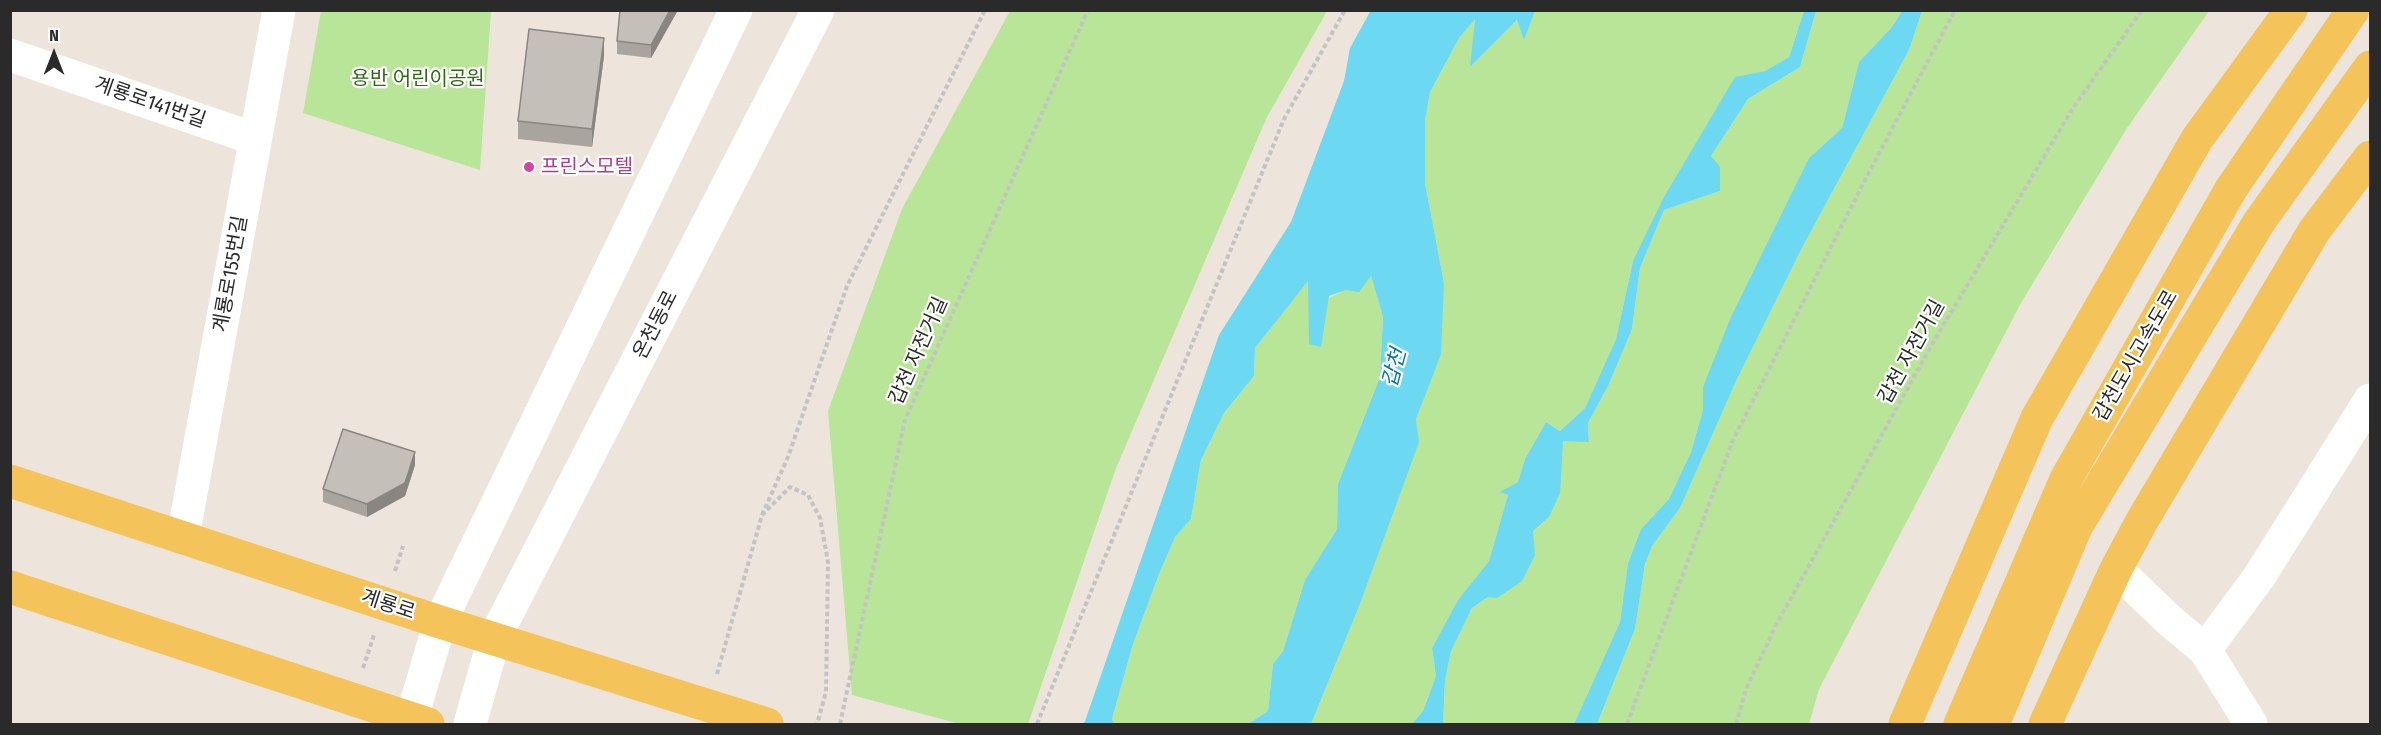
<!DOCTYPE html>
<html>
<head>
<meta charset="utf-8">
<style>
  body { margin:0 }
  #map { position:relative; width:2381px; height:735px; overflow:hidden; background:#ede4dc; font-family:"Fira Sans Condensed",sans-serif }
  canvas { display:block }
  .frame { position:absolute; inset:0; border:12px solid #2a2a2a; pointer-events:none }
  .north { position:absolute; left:24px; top:24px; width:60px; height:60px; -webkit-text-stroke:4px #fff; paint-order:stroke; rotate:0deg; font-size:16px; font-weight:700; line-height:24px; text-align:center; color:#2a2a2a }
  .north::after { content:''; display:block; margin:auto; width:21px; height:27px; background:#2a2a2a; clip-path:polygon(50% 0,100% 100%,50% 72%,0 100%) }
</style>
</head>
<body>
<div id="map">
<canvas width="2381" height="735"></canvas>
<div class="frame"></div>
<div class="north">N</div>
</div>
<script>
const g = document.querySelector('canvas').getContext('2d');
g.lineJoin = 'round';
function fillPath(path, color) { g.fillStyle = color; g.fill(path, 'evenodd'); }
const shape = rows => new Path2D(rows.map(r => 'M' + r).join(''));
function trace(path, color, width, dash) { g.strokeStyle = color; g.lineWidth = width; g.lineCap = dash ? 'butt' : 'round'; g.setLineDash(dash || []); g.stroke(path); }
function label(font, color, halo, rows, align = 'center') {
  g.font = font + ' "Fira Sans Condensed","Noto Sans KR",sans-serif'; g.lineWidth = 4.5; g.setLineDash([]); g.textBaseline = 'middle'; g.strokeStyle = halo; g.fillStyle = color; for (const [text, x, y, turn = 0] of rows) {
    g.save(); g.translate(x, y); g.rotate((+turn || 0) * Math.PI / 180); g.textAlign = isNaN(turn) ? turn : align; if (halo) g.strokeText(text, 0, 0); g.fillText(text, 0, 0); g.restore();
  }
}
fillPath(shape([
  [321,11,491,11,480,170,303,113],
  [1010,11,1327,11,1266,119,1116,468,1028,724,960,724,852,695,828,411,902,209],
  [1535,11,1804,11,1789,57,1765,71,1735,78,1633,261,1616,339,1585,408,1560,431,1546,422,1525,459,1518,482,1501,492,1508,495,1489,561,1458,600,1432,648,1436,676,1423,711,1412,724,1311,724,1360,604,1418,442,1416,419,1424,397,1444,283,1425,183,1425,121,1430,92,1459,38,1475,17,1471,66,1518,19,1524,39],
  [1816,11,1902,11,1892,27,1859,62,1842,128,1809,158,1703,387,1703,410,1691,452,1669,499,1641,529,1628,563,1620,622,1574,724,1443,724,1445,681,1451,651,1472,608,1488,597,1533,531,1549,517,1563,440,1589,441,1588,423,1609,384,1632,329,1640,268,1664,210,1720,191,1711,156,1748,99,1800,67],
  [1922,11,2209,11,2127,128,2021,303,1819,689,1809,724,1597,724,1635,629,1645,564,1652,546,1680,508,1737,379,1803,246,1909,50],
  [1371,276,1383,317,1380,377,1338,484,1337,529,1305,580,1283,651,1273,664,1268,711,1248,724,1114,724,1112,719,1133,644,1159,574,1175,537,1191,519,1201,460,1224,413,1254,376,1255,348,1308,280,1310,308]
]), '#b8e597');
fillPath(shape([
  [1371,10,1535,11,1524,40,1517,20,1470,67,1475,19,1459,38,1430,92,1425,121,1425,183,1444,283,1441,354,1416,419,1419,442,1360,604,1311,724,1248,724,1268,711,1273,664,1283,651,1305,580,1337,529,1338,484,1380,377,1383,317,1371,276,1359,292,1346,290,1329,296,1321,347,1309,344,1308,281,1255,348,1254,376,1224,413,1201,460,1191,519,1175,537,1159,574,1133,644,1112,719,1114,724,1084,724,1219,335,1291,222,1344,81,1350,48],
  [1804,11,1816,11,1800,67,1748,99,1711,156,1720,167,1720,191,1664,210,1640,268,1632,329,1609,384,1588,423,1589,442,1563,441,1560,493,1549,517,1533,531,1535,555,1522,581,1497,598,1488,597,1472,608,1451,651,1445,681,1443,724,1412,724,1423,711,1436,676,1432,648,1458,600,1489,561,1508,495,1500,492,1518,482,1525,459,1546,422,1560,431,1585,408,1616,339,1633,261,1664,197,1735,77,1765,71,1789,57],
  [1902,11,1922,11,1909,50,1803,246,1737,379,1680,508,1652,546,1645,564,1635,629,1597,724,1574,724,1620,622,1628,563,1641,529,1669,499,1691,452,1703,410,1703,387,1731,317,1809,158,1842,128,1859,62,1892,27]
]), '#6cd8f2');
trace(shape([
  [762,515,788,457,847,286,985,10],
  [395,571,403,546],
  [363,668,374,635],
  [717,674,762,515,790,487,808,495,820,518,828,562,826,692,817,724],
  [840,724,905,420,1088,10],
  [1037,724,1284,119,1345,10],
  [1627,724,1733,440,1866,178,1955,10],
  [1736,724,1746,689,1776,625,1934,341,2073,108,2142,10]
]), '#c3c3c3', 4, [4.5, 3]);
trace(shape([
  [10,55,255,139],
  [183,537,279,10],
  [2116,569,2169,620,2205,650,2251,724],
  [2205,650,2259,577,2370,400]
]), '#fff', 33);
trace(shape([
  [410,724,440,622,736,10],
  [470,724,494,639,818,10]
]), '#fff', 33);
trace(shape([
  [10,481,440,622,767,724],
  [10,587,428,724],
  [1905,724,2037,418,2197,139,2291,10],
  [1960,724,2066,479,2231,189,2353,10],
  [1993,724,2076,527,2259,222,2370,67],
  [2045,724,2116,569,2143,519,2314,231,2370,157]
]), '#f4c45a', 33);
fillPath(shape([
  [620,10,678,10,651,58,617,54,617,41],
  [604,56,592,147,518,139,518,121],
  [415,465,405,496,367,517,323,502,323,489]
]), '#a9a49e');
fillPath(shape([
  [670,10,678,10,651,58,651,45],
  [604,38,604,56,592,147,592,129],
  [415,452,415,465,405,496,367,517,367,504]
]), '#898681');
const building = shape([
  [620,10,670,10,651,45,617,41,620,10],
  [529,29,604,38,592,129,518,121,529,29],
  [343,429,415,452,405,483,367,504,323,489,343,429]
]);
fillPath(building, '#c4bfb8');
trace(building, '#898681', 1.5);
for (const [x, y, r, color] of [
  [529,167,6,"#d1479c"]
]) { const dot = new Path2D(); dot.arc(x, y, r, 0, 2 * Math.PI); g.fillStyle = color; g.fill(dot); trace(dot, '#fff', 2); }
label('20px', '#2f6a18', '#fff', [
  ["용반 어린이공원",418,79]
]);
label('20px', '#2a2a2a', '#fff', [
  ["계룡로141번길",150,103,19],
  ["계룡로155번길",231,274,-80],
  ["온천동로",656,325,-63],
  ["갑천 자전거길",919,351,-66],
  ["갑천 자전거길",1912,352,-61],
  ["갑천도시고속도로",2136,356,-60],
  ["계룡로",388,605,18]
]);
label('20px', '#b23c85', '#fff', [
  ["프린스모텔",541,167]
], 'left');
label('italic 21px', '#0a779f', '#fff', [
  ["갑천",1395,368,-75]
]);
</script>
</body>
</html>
